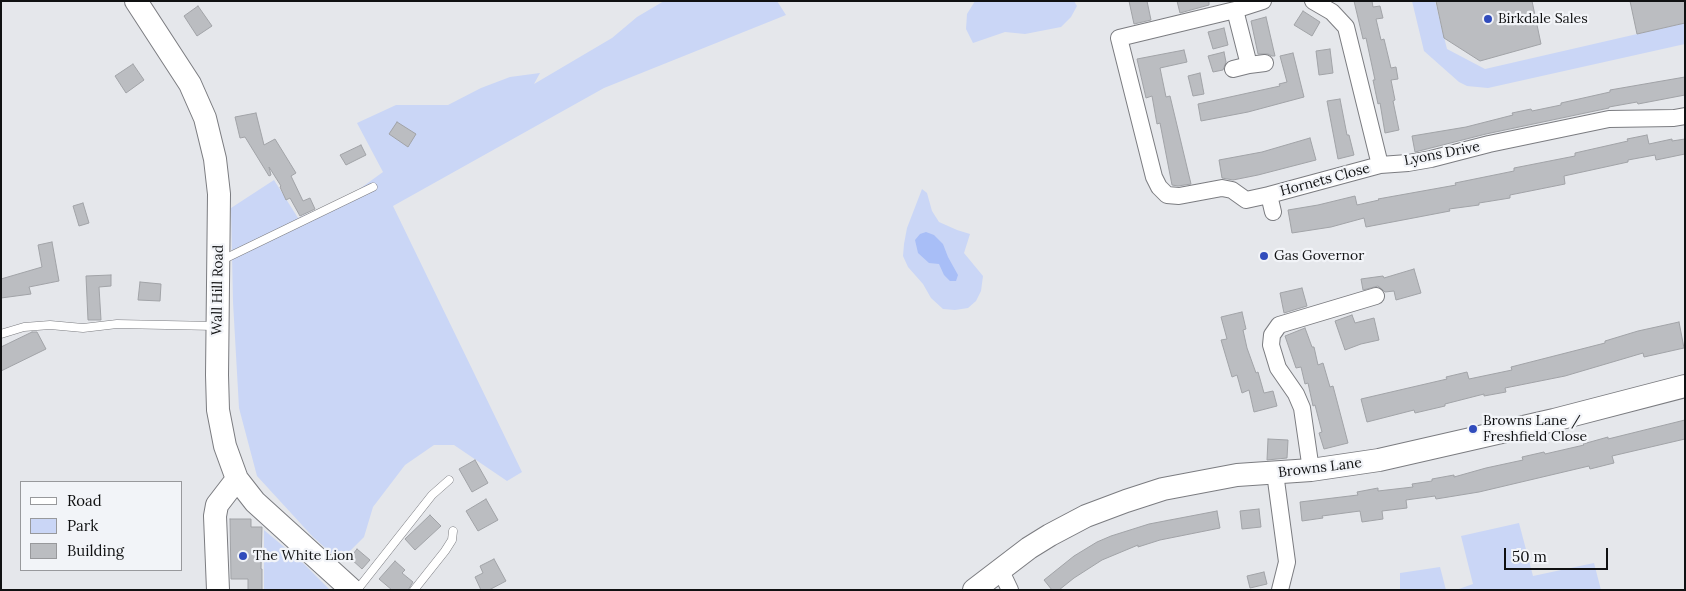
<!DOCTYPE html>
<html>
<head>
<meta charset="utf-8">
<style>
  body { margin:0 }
  #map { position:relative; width:1686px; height:591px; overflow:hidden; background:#e5e7eb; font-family:Lora,serif }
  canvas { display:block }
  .frame { position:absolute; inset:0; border:2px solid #101112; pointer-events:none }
  .legend { position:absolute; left:20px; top:481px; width:162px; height:90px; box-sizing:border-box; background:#f2f4f8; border:1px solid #98999c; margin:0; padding:6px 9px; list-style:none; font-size:15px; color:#101112 }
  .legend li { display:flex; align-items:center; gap:10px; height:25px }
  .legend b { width:25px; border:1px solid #98999c }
  .scale { position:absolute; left:1504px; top:548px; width:104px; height:22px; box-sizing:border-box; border:2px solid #101112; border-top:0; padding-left:6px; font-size:15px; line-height:18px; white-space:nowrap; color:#101112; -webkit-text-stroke:4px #f2f4f8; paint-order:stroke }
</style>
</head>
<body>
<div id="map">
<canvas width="1686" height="591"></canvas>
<div class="frame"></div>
<ul class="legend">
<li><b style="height:6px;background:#fff"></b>Road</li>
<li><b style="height:14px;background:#cad6f6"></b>Park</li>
<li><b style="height:14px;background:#bbbdc1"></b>Building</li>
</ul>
<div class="scale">50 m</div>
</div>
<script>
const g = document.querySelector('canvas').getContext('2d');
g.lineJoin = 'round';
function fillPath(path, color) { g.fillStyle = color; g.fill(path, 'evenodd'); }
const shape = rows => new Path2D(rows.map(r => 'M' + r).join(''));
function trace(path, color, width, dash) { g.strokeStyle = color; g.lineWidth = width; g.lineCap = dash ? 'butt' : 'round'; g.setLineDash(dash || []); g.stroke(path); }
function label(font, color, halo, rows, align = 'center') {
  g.font = font + ' Lora,serif'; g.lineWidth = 4.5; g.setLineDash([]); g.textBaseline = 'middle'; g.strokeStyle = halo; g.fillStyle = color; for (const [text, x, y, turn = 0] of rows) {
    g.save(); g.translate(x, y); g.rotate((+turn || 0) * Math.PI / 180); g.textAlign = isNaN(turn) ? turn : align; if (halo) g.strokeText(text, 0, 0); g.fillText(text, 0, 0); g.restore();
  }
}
fillPath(shape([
  [664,1,777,1,786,15,604,88,393,206,522,472,507,481,454,445,434,445,405,465,373,507,364,537,340,561,313,537,257,476,239,408,233,302,231,208,274,180,298,218,351,195,383,172,357,123,396,105,448,105,481,88,510,77,540,73,534,84,612,38,637,17],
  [975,1,1074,1,1077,6,1071,17,1061,27,1025,34,1005,32,973,43,966,29,967,14],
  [1412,1,1435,1,1447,49,1485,69,1685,23,1685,44,1488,88,1467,86,1459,82,1424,51],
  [922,189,927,193,932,211,939,222,957,230,970,234,964,253,983,276,981,291,976,301,968,308,955,310,943,309,931,298,923,284,908,267,903,256,904,244,907,228],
  [1519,523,1533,576,1594,563,1601,590,1456,590,1473,584,1461,536],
  [264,530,302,562,330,590,264,589],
  [1440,567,1446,590,1400,590,1400,573]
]), '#cad6f6');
fillPath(shape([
  [926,232,934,235,943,244,948,257,958,275,956,281,950,281,944,275,939,264,929,263,918,253,915,240,920,234]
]), '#a8bef7');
const building = shape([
  [1129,1,1147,1,1151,20,1134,24,1129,1],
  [1177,1,1209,1,1209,5,1180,13,1177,1],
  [1354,1,1372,1,1373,7,1380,6,1383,18,1376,19,1381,40,1384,39,1391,68,1396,67,1398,79,1391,80,1395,100,1393,101,1399,130,1385,133,1380,103,1378,104,1373,80,1375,80,1366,38,1363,39,1354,1],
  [1436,1,1532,1,1541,44,1480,61,1444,38,1436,1],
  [1630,1,1685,1,1685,23,1637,34,1630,1],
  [198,6,212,26,197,36,184,16,198,6],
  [1303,11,1320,22,1312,36,1294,25,1303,11],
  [1266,17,1275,56,1272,56,1268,54,1258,54,1251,21,1266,17],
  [1224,28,1228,45,1213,49,1208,32,1224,28],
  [1330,49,1333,73,1319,75,1316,51,1330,49],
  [1184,50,1187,62,1160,68,1166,97,1170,96,1191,184,1178,186,1172,185,1160,123,1157,124,1152,96,1146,98,1137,59,1184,50],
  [1224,52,1226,62,1223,70,1213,72,1208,56,1224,52],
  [1293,53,1304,97,1248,112,1201,121,1198,104,1280,86,1279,84,1287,82,1280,56,1293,53],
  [133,64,144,80,126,93,115,76,133,64],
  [1200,73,1204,94,1193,96,1188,76,1200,73],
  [1685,77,1685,95,1638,104,1637,102,1609,107,1609,108,1486,134,1415,152,1412,136,1466,127,1513,115,1512,113,1531,109,1532,111,1561,105,1561,103,1610,92,1610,90,1685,77],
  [1340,99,1347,135,1349,135,1354,155,1338,159,1327,101,1340,99],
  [256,113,264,145,275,139,296,173,291,176,303,201,310,198,315,209,300,216,290,198,286,200,280,187,281,186,269,167,271,175,269,176,245,137,240,138,235,117,256,113],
  [397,122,416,134,408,147,389,134,397,122],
  [1647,135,1649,144,1672,139,1672,141,1685,139,1685,154,1656,160,1655,155,1628,160,1628,162,1564,176,1565,184,1510,195,1510,198,1479,203,1479,205,1449,209,1450,211,1366,227,1364,218,1331,227,1292,233,1288,210,1318,205,1355,196,1357,205,1379,200,1378,199,1456,185,1455,183,1514,171,1514,168,1575,156,1575,153,1628,141,1627,139,1647,135],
  [1310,138,1316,160,1258,175,1233,180,1222,178,1219,160,1262,152,1310,138],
  [361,145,366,155,346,165,340,155,361,145],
  [83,203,89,223,79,226,73,206,83,203],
  [52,242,59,281,29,287,31,294,1,298,1,279,42,267,38,245,52,242],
  [1414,269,1421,293,1396,300,1394,291,1385,292,1378,286,1363,290,1361,279,1383,276,1384,278,1414,269],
  [111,275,111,286,99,287,101,320,88,320,86,276,111,275],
  [140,282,161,284,160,301,138,300,140,282],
  [1302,288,1307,306,1284,313,1280,293,1302,288],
  [1242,312,1246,329,1243,330,1247,348,1256,373,1258,372,1264,393,1273,391,1277,406,1254,412,1249,390,1242,393,1237,375,1232,377,1221,340,1227,339,1221,317,1242,312],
  [1352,315,1355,323,1374,318,1379,340,1361,344,1345,350,1335,321,1352,315],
  [1679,322,1684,348,1644,357,1643,353,1565,376,1505,388,1506,392,1484,396,1484,394,1445,404,1445,406,1415,413,1414,410,1367,422,1361,399,1447,379,1446,377,1467,372,1469,379,1512,370,1511,367,1605,343,1605,341,1638,331,1679,322],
  [1305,328,1312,347,1314,347,1318,365,1323,363,1330,387,1333,386,1348,443,1324,449,1319,433,1322,432,1315,405,1313,406,1308,383,1305,384,1301,367,1296,368,1285,336,1305,328],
  [32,332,37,332,46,349,1,371,1,347,32,332],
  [1685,420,1685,439,1612,456,1614,463,1590,469,1589,466,1479,492,1436,499,1435,496,1406,500,1407,508,1382,511,1383,519,1362,522,1360,511,1322,516,1323,518,1302,521,1300,502,1358,495,1357,492,1378,488,1378,491,1413,487,1412,484,1432,481,1432,479,1454,475,1454,477,1486,468,1523,460,1522,457,1544,452,1545,454,1584,445,1583,444,1608,437,1608,439,1685,420],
  [1268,439,1288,440,1287,458,1267,460,1268,439],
  [475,460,488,483,472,492,459,469,475,460],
  [486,499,498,520,478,531,466,511,486,499],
  [1259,509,1261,527,1242,529,1240,511,1259,509],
  [1217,511,1220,528,1160,540,1138,547,1138,545,1102,560,1074,578,1059,590,1052,590,1044,580,1074,556,1097,542,1111,536,1149,524,1217,511],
  [430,515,441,526,415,550,405,539,430,515],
  [230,519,251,519,251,527,262,527,261,569,262,569,262,590,248,590,248,579,231,579,230,519],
  [357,549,370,560,362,569,350,558,357,549],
  [494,559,506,581,489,590,481,590,475,577,483,573,480,566,494,559],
  [395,561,405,570,402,573,413,582,408,590,392,590,379,579,395,561],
  [1264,572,1267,584,1250,588,1247,576,1264,572]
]);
fillPath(building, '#bbbdc1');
trace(building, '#a1a3a7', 1);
const lane = shape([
  [220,261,373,187],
  [1,334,24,327,50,325,83,328,117,324,215,326],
  [357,590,432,495,449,480],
  [414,590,445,551,452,540,453,531]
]);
const street = shape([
  [1263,1,1235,10,1119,38,1154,177,1159,187,1167,195,1179,196,1222,188,1232,190,1246,200,1269,195],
  [1313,1,1332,12,1346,27,1380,165,1408,163,1431,159,1489,144,1609,119,1674,118,1685,116],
  [1235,10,1249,65,1265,63],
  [1233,69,1249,65],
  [1273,212,1269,195,1380,165],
  [1311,470,1302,408,1296,394,1278,368,1271,345,1272,335,1279,325,1376,296],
  [1275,473,1287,562,1280,590],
  [1000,569,1010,590]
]);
const secondary = shape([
  [136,1,190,84,205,118,215,159,219,194,217,375,218,410,225,446,237,479,255,502,352,590],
  [218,590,215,516,217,505,237,479],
  [974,590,1029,548,1050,535,1086,516,1126,501,1163,489,1237,475,1311,470,1379,460,1554,420,1685,386]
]);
trace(lane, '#7b7c80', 9);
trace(street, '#7b7c80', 18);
trace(secondary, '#7b7c80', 24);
trace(lane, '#fff', 8);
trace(street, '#fff', 16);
trace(secondary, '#fff', 22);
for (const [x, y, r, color] of [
  [1488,19,5,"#314cbc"],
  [1264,256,5,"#314cbc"],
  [1473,429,5,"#314cbc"],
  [243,556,5,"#314cbc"]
]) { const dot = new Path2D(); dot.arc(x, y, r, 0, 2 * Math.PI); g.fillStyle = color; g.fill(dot); trace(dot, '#f2f4f8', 2); }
label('14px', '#101112', '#f2f4f8', [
  ["Birkdale Sales",1498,19],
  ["Gas Governor",1274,256],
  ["Browns Lane /",1483,421],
  ["Freshfield Close",1483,437],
  ["The White Lion",253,556]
], 'left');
label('14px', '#101112', '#f2f4f8', [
  ["Lyons Drive",1442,154,-11],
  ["Hornets Close",1325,180,-15],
  ["Wall Hill Road",218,290,-89],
  ["Browns Lane",1320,468,-7]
]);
</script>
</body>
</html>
